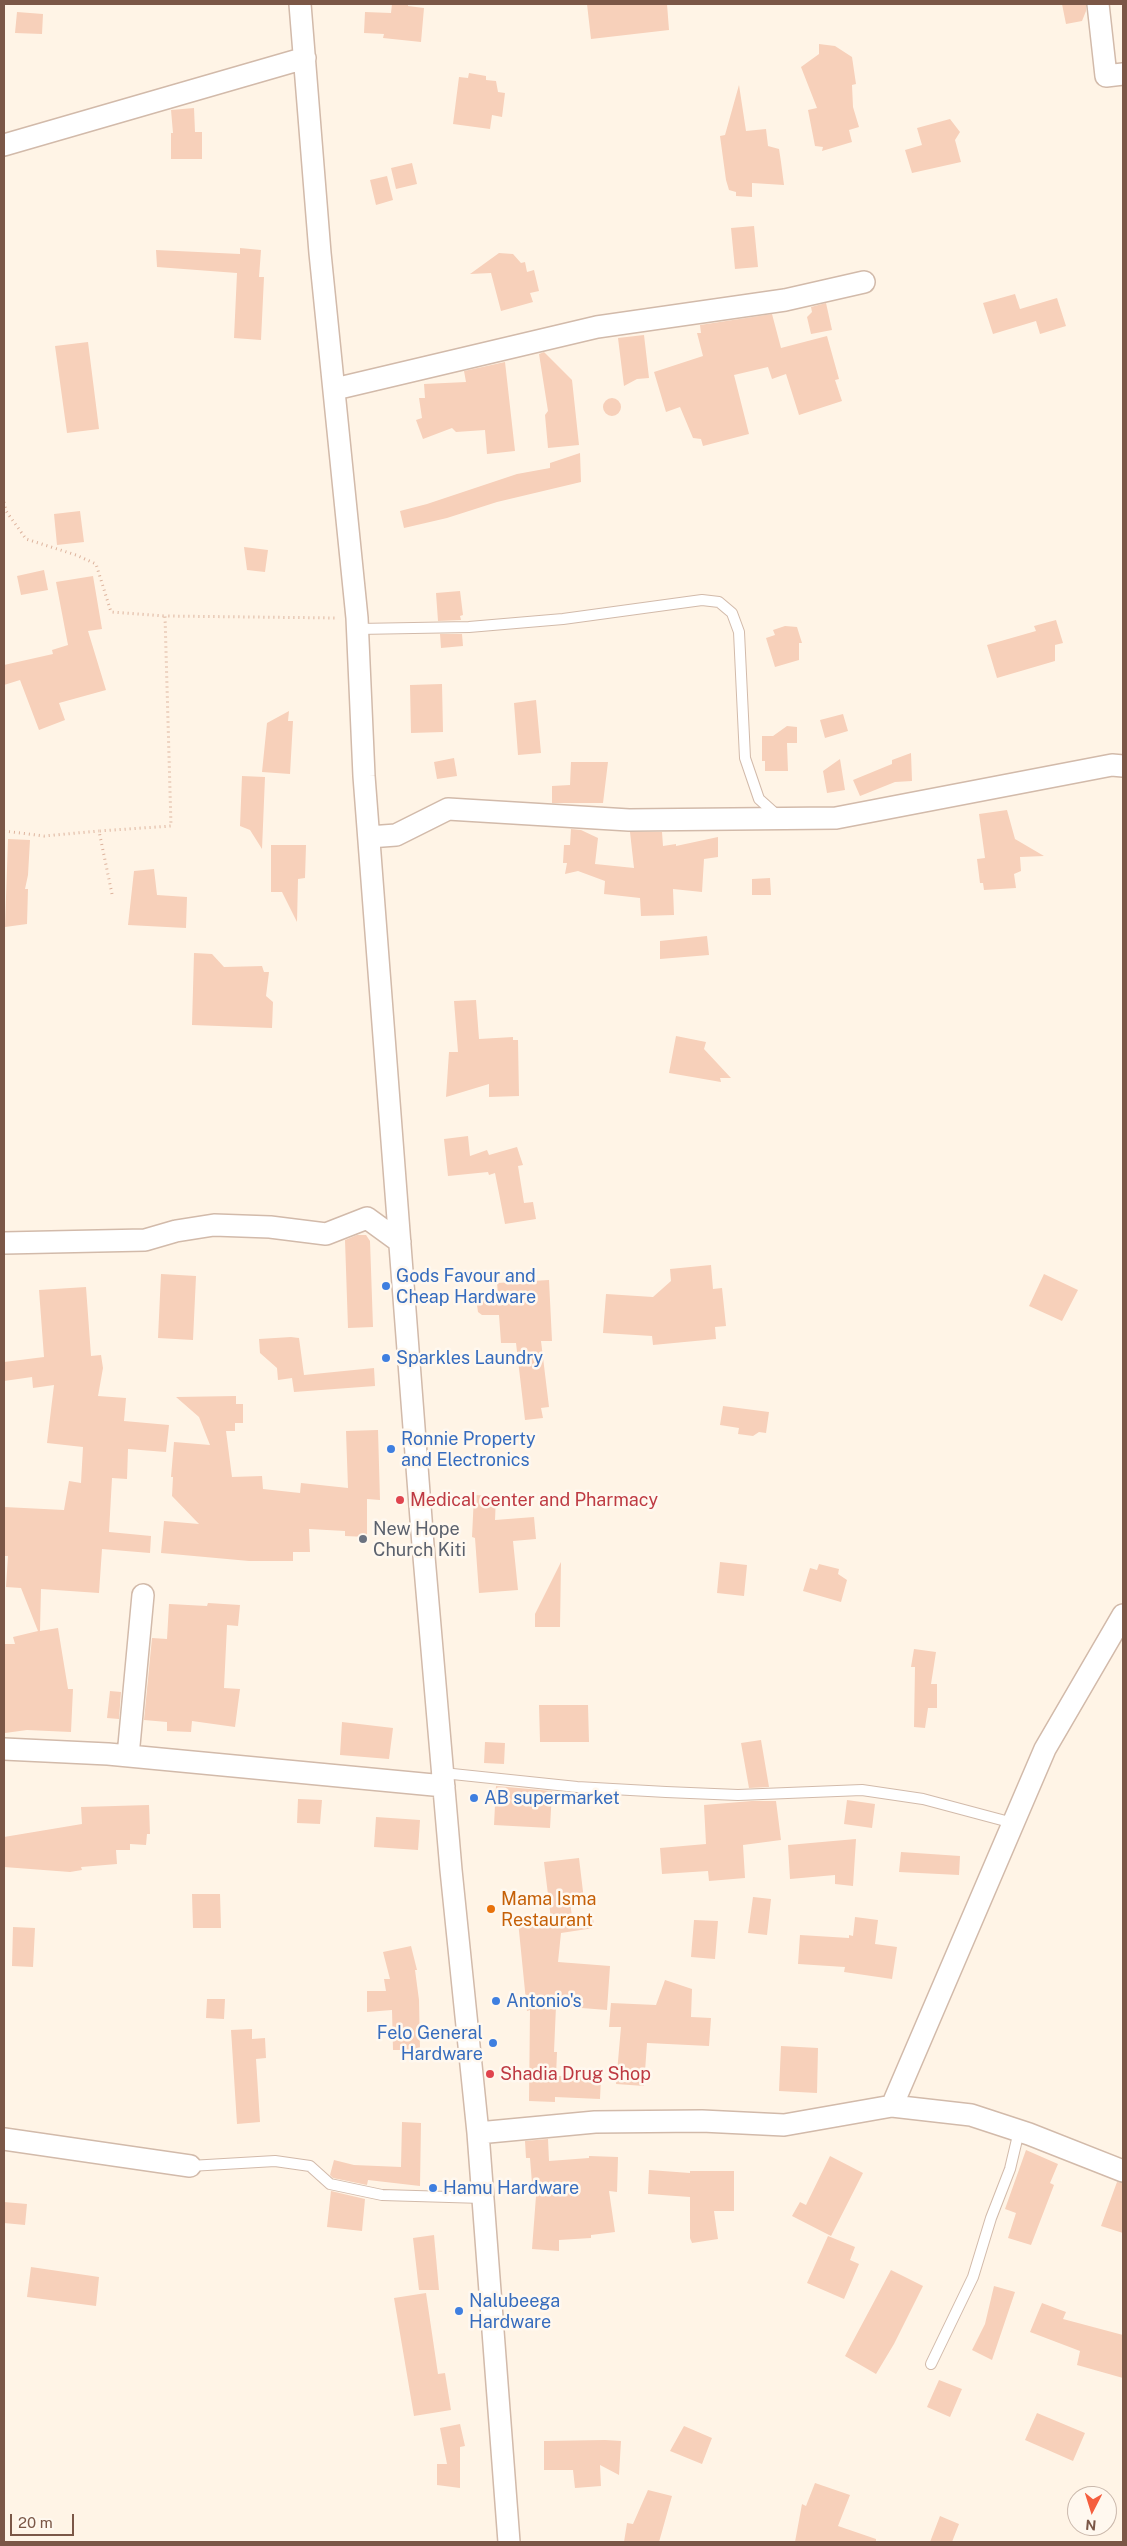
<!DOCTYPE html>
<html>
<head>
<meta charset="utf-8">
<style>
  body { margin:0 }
  #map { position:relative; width:1127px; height:2546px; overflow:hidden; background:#fff4e6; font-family:"Public Sans",sans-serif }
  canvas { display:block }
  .frame { position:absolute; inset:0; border:5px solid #7b5747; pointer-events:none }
  .north { position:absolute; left:1067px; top:2486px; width:50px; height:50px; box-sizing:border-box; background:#fff8ef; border:1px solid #cab8ac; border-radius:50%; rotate:185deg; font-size:14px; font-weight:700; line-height:20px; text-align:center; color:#7b5747 }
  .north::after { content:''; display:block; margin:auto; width:18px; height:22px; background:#f55e3e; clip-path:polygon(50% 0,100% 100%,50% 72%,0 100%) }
  .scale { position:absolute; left:10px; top:2514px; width:64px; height:22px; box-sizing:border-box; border:2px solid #7b5747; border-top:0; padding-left:6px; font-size:15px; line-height:18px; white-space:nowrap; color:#7b5747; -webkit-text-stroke:4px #fff8ef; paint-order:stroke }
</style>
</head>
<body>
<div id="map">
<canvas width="1127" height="2546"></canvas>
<div class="frame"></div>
<div class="north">N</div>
<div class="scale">20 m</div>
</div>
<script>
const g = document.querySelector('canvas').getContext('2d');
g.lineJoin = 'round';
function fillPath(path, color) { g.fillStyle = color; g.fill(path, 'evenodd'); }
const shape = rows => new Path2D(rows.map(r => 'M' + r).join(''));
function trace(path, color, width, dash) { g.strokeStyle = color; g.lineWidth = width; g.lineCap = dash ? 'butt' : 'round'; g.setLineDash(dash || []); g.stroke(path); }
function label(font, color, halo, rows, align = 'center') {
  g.font = font + ' "Public Sans",sans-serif'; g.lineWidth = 5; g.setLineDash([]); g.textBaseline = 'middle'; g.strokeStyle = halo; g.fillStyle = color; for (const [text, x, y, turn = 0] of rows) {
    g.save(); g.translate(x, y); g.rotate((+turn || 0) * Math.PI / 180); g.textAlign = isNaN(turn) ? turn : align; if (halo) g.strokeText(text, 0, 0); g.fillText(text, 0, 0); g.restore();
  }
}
fillPath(shape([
  [392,4,408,4,408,6,424,8,421,42,383,38,384,34,364,33,365,12,391,13],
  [587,4,667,4,669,30,591,39],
  [1062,4,1086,4,1086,11,1082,21,1066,24],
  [17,12,43,14,42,34,15,33],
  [819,44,835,46,852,57,856,84,852,85,853,107,859,127,849,130,852,142,822,151,823,147,815,146,808,110,817,108,801,67,819,54],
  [469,73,486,76,486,80,496,81,498,92,505,93,502,117,492,115,490,129,453,124,459,77,468,78],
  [739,85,746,131,766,129,768,146,779,149,781,162,784,185,752,183,752,197,736,196,736,192,729,190,726,180,720,136,725,135],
  [194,108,195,132,202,132,202,159,171,159,171,133,173,133,171,110],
  [950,119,960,132,955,140,961,162,912,173,905,150,922,145,917,128],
  [412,163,417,184,396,189,391,168],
  [387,176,393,200,376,205,370,180],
  [754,226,758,267,735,269,731,228],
  [240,248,261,250,259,277,264,277,261,340,234,338,237,273,157,267,156,250,240,254],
  [499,253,513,254,521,263,525,262,527,272,534,270,539,291,530,293,533,302,501,311,491,273,470,274],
  [1015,294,1020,309,1057,298,1066,326,1040,334,1036,321,993,334,983,303],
  [826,303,832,330,811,334,807,317,812,312,811,307],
  [772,314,781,348,827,336,839,379,835,380,842,401,799,415,786,374,772,379,768,367,734,375,749,434,703,446,701,439,693,438,680,407,666,412,654,372,703,356,697,333,701,333,700,325],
  [644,335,649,378,637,379,624,386,618,338],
  [88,342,99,429,67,433,55,346],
  [544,352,572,380,579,445,548,448,545,415,548,411,539,354],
  [505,362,515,451,487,454,485,430,456,432,452,428,423,439,416,420,422,418,419,398,425,398,424,384,466,382,464,371],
  '603 407a9 9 0 1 1 18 0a9 9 0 1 1-18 0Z',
  [580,453,581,482,497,502,447,518,404,528,400,511,427,504,517,474,550,468,550,463],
  [80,511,84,542,57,545,54,514],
  [244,547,268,550,265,572,247,570],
  [44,570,48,590,21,595,17,576],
  [93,576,102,629,88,631,106,690,59,703,65,720,39,730,20,680,4,685,4,665,53,654,52,650,68,645,56,582],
  [460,591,463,615,460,616,461,620,438,621,436,593],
  [1056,620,1063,643,1055,645,1055,661,997,678,987,645,1036,631,1034,626],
  [785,626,797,627,802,643,799,643,799,660,775,667,766,638,775,635,773,630],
  [440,634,462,634,463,646,441,648],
  [442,684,443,732,411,733,410,685],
  [536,700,541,753,518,755,514,703],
  [289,711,288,721,293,721,290,774,262,772,267,723],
  [843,714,848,731,825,738,820,720],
  [787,726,797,727,797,743,787,743,788,771,765,771,765,761,762,761,762,736,773,736],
  [911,753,912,781,895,782,860,796,853,780,892,764,892,760],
  [454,758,457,776,437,779,434,762],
  [840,759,845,790,827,793,823,771],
  [571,762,608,762,603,803,552,803,552,786,570,785],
  [242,776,265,777,262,849,250,830,240,826],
  [1007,810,1015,839,1044,856,1020,857,1021,871,1014,874,1016,888,984,890,983,883,980,883,977,859,985,858,979,814],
  [571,829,581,830,598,838,595,864,634,868,630,832,662,832,663,846,676,844,676,846,718,837,718,857,704,859,702,892,673,889,674,915,641,916,640,898,604,894,605,881,578,871,565,874,567,863,563,863,564,845,570,845],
  [8,839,30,840,28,875,25,889,28,889,27,924,5,927],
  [271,845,306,845,305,878,298,879,297,922,282,892,271,892],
  [154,869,157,895,187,897,186,928,128,925,134,871],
  [770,878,771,895,752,895,752,879],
  [707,936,709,955,660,959,660,941],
  [194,953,212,954,224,967,262,966,264,972,269,972,266,996,273,1002,272,1028,192,1025],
  [476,1000,479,1039,513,1037,513,1040,518,1040,519,1096,489,1097,489,1084,446,1097,449,1052,458,1052,454,1001],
  [676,1036,706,1042,704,1049,731,1078,720,1078,721,1082,669,1073],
  [468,1136,470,1156,487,1150,489,1155,517,1147,523,1165,518,1166,524,1203,533,1202,536,1219,505,1224,495,1173,489,1175,488,1172,448,1176,444,1139],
  [357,1235,366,1235,370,1241,373,1327,348,1328,345,1240],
  [711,1265,713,1289,722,1288,726,1326,715,1327,716,1339,653,1345,652,1336,603,1333,606,1294,653,1297,671,1281,670,1269],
  [161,1274,196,1276,193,1340,158,1338],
  [1044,1274,1078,1290,1062,1321,1029,1306],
  [549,1280,552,1341,541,1341,549,1407,541,1408,543,1418,525,1420,516,1343,501,1343,499,1315,482,1315,478,1312,477,1305,482,1298,498,1294,497,1283],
  [86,1287,91,1356,101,1355,103,1368,98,1396,126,1398,124,1421,169,1425,166,1452,128,1449,127,1479,112,1478,109,1532,151,1536,150,1553,102,1549,99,1593,41,1589,40,1631,58,1628,68,1689,73,1689,71,1732,27,1730,5,1733,4,1644,15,1644,13,1637,38,1631,21,1588,6,1587,8,1556,4,1556,4,1507,64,1510,69,1481,81,1483,83,1447,47,1443,54,1385,33,1388,32,1377,4,1381,4,1362,44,1357,39,1290],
  [291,1337,299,1338,304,1375,374,1368,375,1386,294,1392,292,1378,278,1380,277,1368,260,1353,259,1339],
  [236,1396,236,1404,243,1404,243,1423,235,1423,235,1431,226,1431,232,1477,262,1476,263,1489,300,1493,301,1483,348,1488,346,1431,378,1430,380,1500,367,1499,367,1537,345,1536,345,1531,309,1529,310,1552,293,1552,293,1561,249,1561,161,1553,164,1521,199,1524,172,1496,173,1477,171,1477,174,1442,210,1445,199,1417,176,1397],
  [723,1406,769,1412,766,1433,759,1432,753,1436,738,1434,739,1428,720,1425],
  [474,1495,496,1496,495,1520,534,1517,536,1539,513,1541,518,1590,479,1593,475,1538,472,1537],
  [561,1562,560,1627,535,1627,535,1614],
  [720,1562,747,1565,744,1596,717,1593],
  [819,1564,839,1569,838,1574,847,1580,841,1602,803,1591,810,1568,817,1570],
  [208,1603,240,1605,238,1626,227,1625,224,1688,240,1689,235,1727,192,1721,191,1732,167,1731,167,1722,144,1720,152,1638,167,1639,169,1604,207,1606],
  [914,1649,936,1652,931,1684,937,1684,937,1708,928,1708,925,1728,914,1727,915,1667,911,1667],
  [110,1691,121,1692,119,1719,107,1718],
  [539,1705,588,1705,589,1742,540,1742],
  [342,1722,393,1728,389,1759,340,1755],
  [761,1740,769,1787,749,1788,741,1743],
  [485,1742,505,1743,504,1764,484,1763],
  [496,1786,552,1791,550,1828,494,1825],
  [298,1799,322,1800,320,1824,297,1823],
  [847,1800,875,1804,872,1828,844,1824],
  [752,1801,776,1801,781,1840,743,1845,745,1878,709,1881,708,1871,662,1874,660,1848,706,1844,704,1805],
  [149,1805,150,1834,147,1834,146,1845,130,1844,130,1850,116,1850,117,1864,81,1867,82,1870,70,1872,4,1867,4,1837,82,1824,81,1807],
  [376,1817,420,1820,418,1850,374,1847],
  [856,1839,853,1886,835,1884,835,1875,790,1879,788,1845],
  [901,1852,960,1856,959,1875,899,1872],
  [579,1858,584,1900,570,1901,572,1917,593,1916,594,1928,561,1933,558,1962,610,1966,607,2010,556,2006,554,2052,557,2052,556,2076,601,2077,600,2099,555,2097,555,2102,529,2101,530,2010,527,2011,518,1921,551,1919,544,1862],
  [192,1894,220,1894,221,1928,193,1928],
  [753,1897,771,1899,767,1935,748,1933],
  [855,1917,878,1920,875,1944,897,1947,892,1979,844,1972,845,1967,798,1964,800,1935,849,1938,849,1935,853,1936],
  [694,1920,718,1921,715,1959,691,1957],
  [13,1927,35,1928,33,1967,12,1966],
  [411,1946,417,1970,415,1970,419,2000,420,2050,393,2050,392,2010,367,2012,367,1991,386,1991,384,1979,390,1979,383,1952],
  [665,1980,692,1989,691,2017,711,2018,709,2046,647,2043,644,2086,616,2084,621,2027,609,2027,611,2003,656,2005],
  [207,1999,225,1999,224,2019,206,2018],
  [252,2029,252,2039,265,2038,266,2058,256,2059,260,2122,237,2124,231,2030],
  [781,2046,818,2048,817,2093,779,2091],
  [402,2122,421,2123,420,2186,368,2180,367,2185,333,2178,330,2175,334,2160,354,2165,401,2167],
  [548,2139,549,2161,589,2158,589,2156,618,2157,617,2192,609,2191,615,2232,591,2235,591,2238,559,2240,559,2251,532,2249,536,2196,533,2196,530,2158,526,2158,525,2141],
  [1026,2150,1058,2164,1050,2183,1054,2185,1031,2245,1008,2238,1016,2213,1005,2209],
  [830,2156,863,2173,831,2236,792,2216,800,2202,806,2205],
  [649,2170,690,2173,690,2171,734,2171,734,2211,714,2211,718,2239,692,2243,690,2238,690,2197,648,2194],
  [1117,2182,1123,2183,1123,2233,1101,2226],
  [331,2191,365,2199,362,2231,327,2227],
  [4,2202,27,2204,25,2225,4,2223],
  [434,2235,439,2290,419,2290,413,2238],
  [828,2236,855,2247,850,2260,859,2264,844,2299,807,2283],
  [31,2267,99,2277,96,2306,27,2297],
  [891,2270,923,2286,894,2344,876,2374,845,2356],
  [994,2286,1015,2292,992,2360,972,2350,985,2324],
  [426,2293,438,2374,445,2373,451,2410,414,2416,394,2298],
  [1042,2303,1066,2312,1063,2319,1123,2335,1123,2378,1077,2365,1080,2351,1030,2332],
  [939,2380,962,2389,950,2417,927,2407],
  [1037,2413,1085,2433,1073,2461,1025,2440],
  [460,2424,465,2446,460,2447,460,2488,437,2485,437,2464,447,2464,440,2428],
  [684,2426,712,2438,702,2464,670,2451],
  [605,2440,621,2441,619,2475,600,2465,601,2486,575,2488,573,2470,544,2470,544,2441],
  [815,2483,850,2495,838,2526,876,2539,876,2542,795,2542,802,2504,806,2506],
  [648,2490,672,2496,659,2542,624,2542,627,2523,633,2524],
  [940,2516,959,2524,952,2542,930,2542]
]), '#f7d0ba');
const service = shape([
  [358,629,469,627,563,619,702,600,719,602,732,613,739,632,745,758,759,799,779,817],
  [443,1773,577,1787,666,1792,738,1795,862,1790,923,1799,1013,1823],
  [190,2166,275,2161,310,2166,330,2184,382,2195,483,2198],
  [931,2364,973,2277,991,2218,1010,2169,1019,2131]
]);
const minor = shape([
  [300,4,320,253,357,618,364,776,423,1545,451,1870,478,2133,509,2542],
  [1098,4,1106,76,1123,74],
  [4,145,305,58],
  [335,389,597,327,785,300,864,282],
  [369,837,396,835,448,809,629,820,836,818,1112,765,1123,766],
  [4,1243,145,1240,176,1231,214,1225,270,1227,326,1234,367,1218,400,1242],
  [4,1749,108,1754,444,1786],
  [128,1756,143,1595],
  [892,2106,1045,1749,1123,1615],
  [478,2133,595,2122,702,2121,784,2125,892,2106,971,2115,1029,2134,1123,2171],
  [4,2139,190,2166]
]);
trace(service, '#d2baaa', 12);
trace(minor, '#d2baaa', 24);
trace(shape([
  [4,502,6,511,26,539,76,555,96,564,111,612,165,616],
  [4,831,44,836,99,831],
  [112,894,99,831,171,826,165,616,337,618]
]), '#ddb39d', 3, [1, 4]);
trace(service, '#fff', 10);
trace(minor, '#fff', 21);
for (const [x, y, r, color] of [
  [386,1286,5,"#3f7fe0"],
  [386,1358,5,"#3f7fe0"],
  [391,1449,5,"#3f7fe0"],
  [400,1500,5,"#e0444e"],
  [363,1539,5,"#6b7280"],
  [474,1798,5,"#3f7fe0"],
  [491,1909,5,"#e8710a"],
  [496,2001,5,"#3f7fe0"],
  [493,2043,5,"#3f7fe0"],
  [490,2074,5,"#e0444e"],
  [433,2188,5,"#3f7fe0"],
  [459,2311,5,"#3f7fe0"]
]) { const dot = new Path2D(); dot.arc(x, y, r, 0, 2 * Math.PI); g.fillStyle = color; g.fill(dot); trace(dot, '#fff8ef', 2); }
label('18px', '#366cbe', '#fff8ef', [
  ["Gods Favour and",396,1276],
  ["Cheap Hardware",396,1297],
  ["Sparkles Laundry",396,1358],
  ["Ronnie Property",401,1439],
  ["and Electronics",401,1460],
  ["AB supermarket",484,1798],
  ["Antonio's",506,2001],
  ["Felo General",483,2033,"right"],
  ["Hardware",483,2054,"right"],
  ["Hamu Hardware",443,2188],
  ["Nalubeega",469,2301],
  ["Hardware",469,2322]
], 'left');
label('18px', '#be3a42', '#fff8ef', [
  ["Medical center and Pharmacy",410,1500],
  ["Shadia Drug Shop",500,2074]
], 'left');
label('18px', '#5b616d', '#fff8ef', [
  ["New Hope",373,1529],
  ["Church Kiti",373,1550]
], 'left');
label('18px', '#c56008', '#fff8ef', [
  ["Mama Isma",501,1899],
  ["Restaurant",501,1920]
], 'left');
</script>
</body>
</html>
